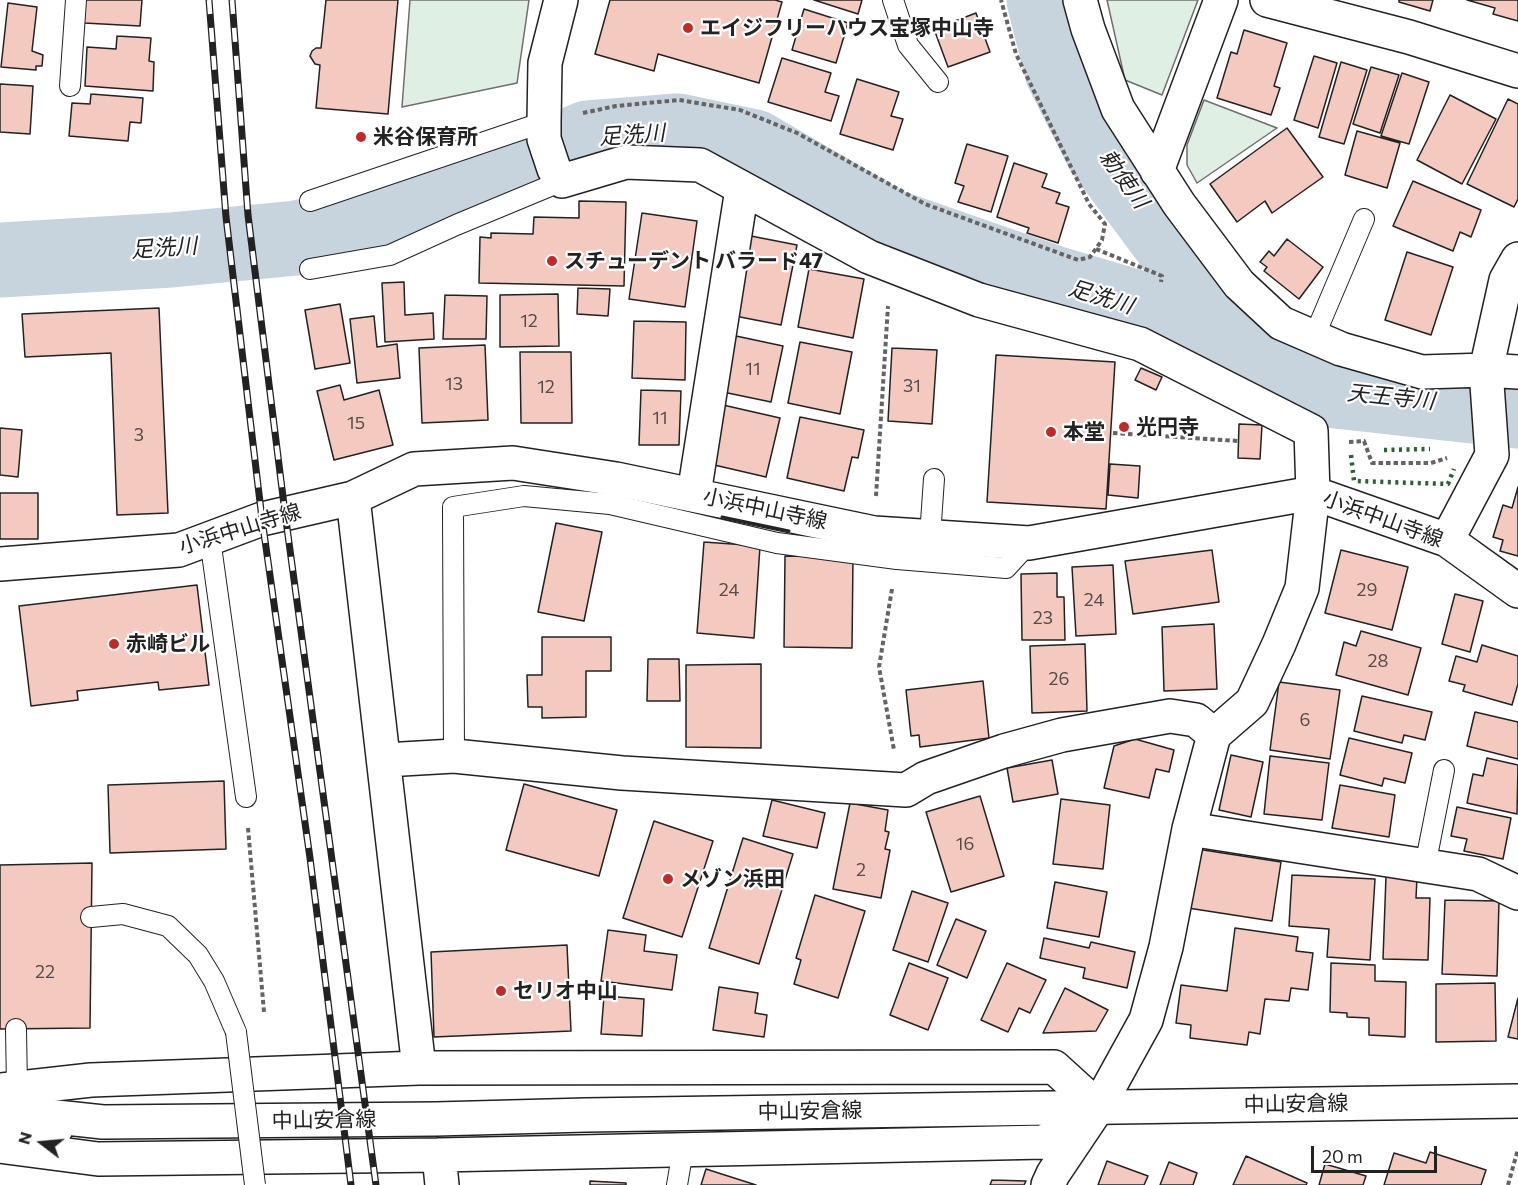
<!DOCTYPE html>
<html>
<head>
<meta charset="utf-8">
<style>
  body { margin:0 }
  #map { position:relative; width:1518px; height:1185px; overflow:hidden; background:#fff; font-family:Commissioner,sans-serif }
  canvas { display:block }
  .north { position:absolute; left:12px; top:1113px; width:60px; height:60px; -webkit-text-stroke:4px #fff; paint-order:stroke; rotate:286deg; font-size:16px; font-weight:700; line-height:24px; text-align:center; color:#222 }
  .north::after { content:''; display:block; margin:auto; width:21px; height:27px; background:#222; clip-path:polygon(50% 0,100% 100%,50% 72%,0 100%) }
  .scale { position:absolute; left:1311px; top:1146px; width:126px; height:27px; box-sizing:border-box; border:3px solid #222; border-top:0; padding-left:8px; font-size:18px; line-height:21px; white-space:nowrap; color:#222; -webkit-text-stroke:4px #fff; paint-order:stroke }
</style>
</head>
<body>
<div id="map">
<canvas width="1518" height="1185"></canvas>
<div class="north">N</div>
<div class="scale">20 m</div>
</div>
<script>
const g = document.querySelector('canvas').getContext('2d');
g.lineJoin = 'round';
function fillPath(path, color) { g.fillStyle = color; g.fill(path, 'evenodd'); }
const shape = rows => new Path2D(rows.map(r => 'M' + r).join(''));
function trace(path, color, width, dash) { g.strokeStyle = color; g.lineWidth = width; g.lineCap = dash ? 'butt' : 'round'; g.setLineDash(dash || []); g.stroke(path); }
function label(font, color, halo, rows, align = 'center') {
  g.font = font + ' Commissioner,"Noto Sans JP",sans-serif'; g.lineWidth = 4.5; g.setLineDash([]); g.textBaseline = 'middle'; g.strokeStyle = halo; g.fillStyle = color; for (const [text, x, y, turn = 0] of rows) {
    g.save(); g.translate(x, y); g.rotate((+turn || 0) * Math.PI / 180); g.textAlign = isNaN(turn) ? turn : align; if (halo) g.strokeText(text, 0, 0); g.fillText(text, 0, 0); g.restore();
  }
}
const green = shape([
  [410,0,529,0,517,83,402,107,410,0],
  [1107,0,1198,0,1162,95,1125,80,1107,0],
  [1204,100,1277,128,1197,183,1187,165,1187,145,1204,100]
]);
fillPath(green, '#e0efe3');
trace(green, '#6f6f6f', 1.5);
trace(shape([
  [1044,0,1062,71,1103,152,1242,339],
  [0,260,171,250,297,238,413,213,588,138,678,131,754,147,889,226,1053,283,1242,339,1258,350,1336,391,1518,411]
]), '#c7d3dd', 75);
const building = shape([
  [85,0,142,0,140,26,84,23,85,0],
  [326,0,398,0,388,114,316,108,320,65,315,64,310,56,312,51,316,48,321,48,326,0],
  [610,0,775,0,782,2,759,83,658,54,654,71,595,54,610,0],
  [814,0,862,0,858,14,814,0],
  [1399,0,1433,0,1430,11,1399,2,1399,0],
  [1467,0,1518,0,1518,21,1493,14,1495,8,1467,0],
  [8,3,37,7,32,51,43,55,42,66,36,66,36,70,1,67,8,3],
  [804,9,848,23,836,63,792,50,804,9],
  [976,13,990,52,948,67,934,29,976,13],
  [1244,30,1287,43,1274,86,1280,88,1271,115,1217,98,1231,52,1237,54,1244,30],
  [117,36,151,38,149,61,154,62,153,91,85,86,87,47,116,49,117,36],
  [1314,56,1337,63,1318,128,1294,120,1314,56],
  [782,58,831,73,825,92,839,96,831,121,768,102,782,58],
  [1341,62,1367,70,1344,144,1319,137,1341,62],
  [1371,67,1399,75,1380,133,1353,124,1371,67],
  [1402,73,1429,82,1409,144,1381,136,1402,73],
  [857,79,899,92,891,116,903,119,893,150,840,134,857,79],
  [0,84,33,86,30,134,0,132,0,84],
  [91,94,143,98,141,123,130,122,128,141,69,136,72,103,90,104,91,94],
  [1450,95,1496,119,1462,184,1417,160,1450,95],
  [1508,99,1518,104,1518,199,1514,207,1467,184,1508,99],
  [1287,128,1323,177,1272,213,1265,201,1237,222,1210,184,1287,128],
  [1357,131,1400,143,1387,188,1345,175,1357,131],
  [967,144,1008,156,991,212,958,202,964,186,955,183,967,144],
  [1014,163,1047,174,1042,187,1060,193,1056,203,1069,207,1058,243,1027,233,1029,228,997,217,1014,163],
  [1413,181,1481,210,1471,237,1460,232,1453,251,1393,226,1413,181],
  [579,201,626,202,624,286,479,283,480,237,491,238,491,233,533,234,534,217,579,218,579,201],
  [642,213,697,221,685,307,629,299,642,213],
  [751,236,797,245,781,325,735,316,751,236],
  [1287,239,1323,267,1299,299,1264,271,1267,267,1260,262,1269,251,1274,256,1287,239],
  [1407,252,1453,267,1431,335,1385,320,1407,252],
  [809,269,864,279,853,338,798,327,809,269],
  [404,282,405,315,433,313,434,339,385,342,382,283,404,282],
  [578,288,610,289,608,316,577,314,578,288],
  [558,294,559,346,500,347,500,295,558,294],
  [445,295,487,296,486,339,443,339,445,295],
  [340,304,350,363,315,369,305,310,340,304],
  [159,308,168,513,117,515,111,353,25,357,22,314,159,308],
  [374,316,377,347,397,344,400,378,357,383,350,319,374,316],
  [634,321,686,322,685,380,632,378,634,321],
  [736,336,783,346,771,402,723,392,736,336],
  [800,342,852,352,840,414,788,403,800,342],
  [485,345,488,420,422,423,419,348,485,345],
  [892,348,937,350,932,424,888,421,892,348],
  [520,352,571,352,572,423,521,423,520,352],
  [996,355,1115,362,1106,509,987,502,996,355],
  [1141,368,1162,377,1156,390,1135,380,1141,368],
  [340,385,344,400,379,390,393,445,334,460,317,391,340,385],
  [641,390,681,391,679,445,639,445,641,390],
  [723,405,780,418,766,477,710,464,723,405],
  [800,417,864,430,858,458,852,457,844,491,787,478,800,417],
  [1239,424,1262,425,1260,459,1238,458,1239,424],
  [0,428,22,430,18,477,0,475,0,428],
  [1110,464,1140,466,1138,498,1108,495,1110,464],
  [1518,487,1518,556,1500,551,1503,540,1493,537,1503,505,1512,508,1518,487],
  [0,493,38,493,38,539,0,539,0,493],
  [556,523,602,532,584,621,538,612,556,523],
  [704,542,760,546,754,638,697,633,704,542],
  [1212,550,1219,602,1133,614,1125,561,1212,550],
  [1341,550,1408,567,1392,630,1325,613,1341,550],
  [785,556,853,557,852,648,784,647,785,556],
  [1113,565,1116,634,1076,636,1072,567,1113,565],
  [1057,573,1057,597,1064,597,1065,640,1022,640,1021,574,1057,573],
  [197,585,209,685,159,690,158,682,77,691,78,700,31,706,19,606,197,585],
  [1455,594,1483,601,1470,652,1442,644,1455,594],
  [1214,624,1217,689,1164,691,1162,627,1214,624],
  [1361,631,1421,648,1408,695,1336,675,1344,642,1356,646,1361,631],
  [542,637,611,637,611,671,586,671,586,717,542,718,542,707,528,707,527,675,542,675,542,637],
  [1085,644,1087,711,1032,713,1030,646,1085,644],
  [1482,645,1518,656,1518,684,1512,705,1463,691,1465,685,1449,681,1456,656,1477,662,1482,645],
  [648,659,679,659,680,701,647,701,648,659],
  [761,664,761,748,686,747,686,665,761,664],
  [983,681,989,738,920,747,919,735,911,736,906,690,983,681],
  [1279,682,1340,690,1330,759,1270,750,1279,682],
  [1362,696,1432,712,1425,740,1404,735,1402,743,1354,731,1362,696],
  [1475,712,1518,722,1518,759,1467,746,1475,712],
  [1349,738,1412,753,1405,783,1384,778,1382,786,1340,775,1349,738],
  [1135,739,1174,750,1169,772,1156,769,1149,798,1104,788,1114,746,1135,739],
  [1231,755,1263,762,1251,817,1219,810,1231,755],
  [1270,756,1329,763,1322,820,1264,814,1270,756],
  [1487,758,1518,765,1517,814,1467,803,1473,774,1483,776,1487,758],
  [1052,760,1058,794,1013,802,1007,768,1052,760],
  [224,781,226,849,110,853,108,785,224,781],
  [524,784,617,810,599,876,506,850,524,784],
  [1340,785,1395,795,1389,837,1332,828,1340,785],
  [980,796,1004,876,951,892,926,812,980,796],
  [1061,799,1110,805,1103,869,1053,864,1061,799],
  [772,800,825,813,817,848,763,836,772,800],
  [850,803,888,810,885,831,889,832,885,849,890,850,881,898,833,889,850,803],
  [1457,807,1511,818,1503,859,1464,851,1467,839,1451,836,1457,807],
  [654,821,713,841,682,937,623,918,654,821],
  [743,838,793,854,759,964,709,948,743,838],
  [1197,849,1281,862,1272,921,1188,908,1197,849],
  [92,863,90,1028,0,1029,0,865,92,863],
  [1292,875,1375,879,1370,960,1327,957,1329,929,1289,926,1292,875],
  [1386,876,1417,877,1416,898,1430,898,1428,960,1383,959,1386,876],
  [1055,882,1107,892,1099,937,1047,928,1055,882],
  [912,891,948,903,928,962,893,950,912,891],
  [815,895,865,911,838,998,794,984,801,960,796,958,815,895],
  [1445,900,1499,901,1497,976,1442,974,1445,900],
  [956,919,986,931,967,978,937,965,956,919],
  [1235,928,1298,937,1296,951,1313,953,1308,990,1291,988,1289,1001,1265,999,1260,1034,1249,1032,1247,1045,1190,1038,1191,1025,1176,1023,1181,985,1227,991,1235,928],
  [608,930,646,935,644,951,677,955,672,990,601,981,608,930],
  [1044,938,1089,948,1091,942,1135,952,1127,988,1083,978,1085,968,1040,958,1044,938],
  [567,945,571,1031,434,1037,431,952,567,945],
  [909,963,948,978,928,1030,890,1015,909,963],
  [1007,963,1046,980,1030,1013,1019,1008,1008,1032,981,1020,1007,963],
  [1331,963,1375,965,1375,981,1406,982,1405,1037,1369,1035,1369,1018,1347,1017,1347,1013,1330,1012,1331,963],
  [1495,983,1496,1041,1436,1042,1436,984,1495,983],
  [719,987,758,993,755,1013,767,1015,764,1037,713,1030,719,987],
  [1065,988,1108,1010,1096,1031,1043,1033,1065,988],
  [604,996,644,999,642,1036,601,1034,604,996],
  [1518,998,1518,1039,1508,1037,1518,998],
  [1430,1152,1486,1170,1481,1185,1384,1185,1394,1153,1426,1163,1430,1152],
  [1246,1156,1307,1183,1306,1185,1233,1185,1246,1156],
  [1107,1161,1148,1176,1144,1185,1098,1185,1107,1161],
  [1169,1162,1197,1173,1193,1185,1160,1185,1169,1162],
  [1325,1164,1366,1176,1363,1185,1319,1185,1325,1164],
  [706,1169,756,1185,701,1185,706,1169],
  [992,1180,1026,1181,1024,1185,990,1185,992,1180],
  [590,1181,626,1183,626,1185,590,1185,590,1181]
]);
fillPath(building, '#f3c9c0');
trace(building, '#222', 1.5);
const lane = shape([
  [893,0,908,45,938,82],
  [70,86,76,0],
  [310,201,544,122],
  [310,269,390,255,456,225,562,181],
  [1314,337,1364,219],
  [610,504,777,543,897,559,1006,568,1029,543],
  [930,536,934,479],
  [210,539,246,797],
  [454,756,453,507,524,496,610,504,613,493],
  [1425,866,1444,770],
  [91,917,123,914,168,926,198,955,214,981,236,1032],
  [16,1029,17,1088],
  [677,1185,683,1150]
]);
const street = shape([
  [561,0,545,63,544,122,544,139,554,169,562,181,626,162,700,165,869,257,979,300,1140,344,1311,431,1313,493,1302,588,1279,644,1252,702,1214,735,1189,829,1166,947,1146,1020,1098,1107,1053,1174,1048,1185],
  [1080,0,1088,29,1118,109,1179,204,1239,284,1281,323,1341,349,1422,372,1486,370,1518,372],
  [1267,0,1409,37,1518,71],
  [1157,171,1221,0],
  [694,494,742,189],
  [353,498,419,1068],
  [1447,540,1492,455,1486,370,1506,280,1518,259],
  [0,564,179,550,262,519,353,498,414,469,513,463,616,479,874,533,1029,543,1313,493,1447,540,1518,591],
  [385,760,454,756,622,773,906,790,926,778,1004,751,1062,735,1170,716,1196,720,1214,735],
  [1189,829,1478,874,1518,893],
  [0,1090,91,1080,419,1068,1054,1067,1098,1107],
  [0,1146,98,1159,439,1155,1044,1142,1084,1116],
  [439,1155,442,1185]
]);
const secondary = shape([
  [0,1111,103,1122,436,1119,586,1115,1518,1101],
  [0,1138,56,1129]
]);
trace(lane, '#222', 22);
trace(street, '#222', 36);
trace(secondary, '#222', 36);
trace(shape([
  [583,113,616,106,679,100,740,110,797,133,925,204,1078,260,1090,257,1102,240,1105,224,1089,204,1016,54,1001,0],
  [1096,249,1162,276,1161,282],
  [1113,433,1239,441],
  [1349,442,1364,441,1372,463,1431,463,1447,458],
  [876,496,888,306],
  [892,589,879,667,894,750],
  [248,828,264,1012],
  [1508,1185,1518,1149]
]), '#646464', 4, [4.5, 3]);
trace(lane, '#fff', 20);
trace(street, '#fff', 33);
trace(secondary, '#fff', 33);
const rail = shape([
  [209,0,226,217,262,519,310,858,351,1185],
  [232,0,248,215,285,513,376,1185]
]);
trace(rail, '#222', 7);
trace(rail, '#fff', 4.5, [14]);
const laneBridge = shape([
  [236,1032,255,1185]
]);
trace(laneBridge, '#222', 22, []);
trace(laneBridge, '#fff', 20);
trace(shape([
  [1384,450,1430,449],
  [1351,455,1354,481,1448,484,1454,469]
]), '#2f5e38', 4.5, [3, 4.5]);
trace(shape([
  [722,517,789,531]
]), '#222', 3);
for (const [x, y, r, color] of [
  [688,28,6,"#c62828"],
  [361,137,6,"#c62828"],
  [552,261,6,"#c62828"],
  [1124,427,6,"#c62828"],
  [1051,432,6,"#c62828"],
  [114,644,6,"#c62828"],
  [668,879,6,"#c62828"],
  [501,991,6,"#c62828"]
]) { const dot = new Path2D(); dot.arc(x, y, r, 0, 2 * Math.PI); g.fillStyle = color; g.fill(dot); trace(dot, '#fff', 2); }
label('18px', '#564c4a', null, [
  ["12",529,321],
  ["11",753,369],
  ["13",454,384],
  ["31",912,386],
  ["12",546,387],
  ["11",660,418],
  ["15",356,423],
  ["3",139,435],
  ["24",729,590],
  ["29",1367,590],
  ["24",1094,600],
  ["23",1043,618],
  ["28",1378,661],
  ["26",1059,679],
  ["6",1305,720],
  ["16",965,844],
  ["2",861,870],
  ["22",45,972]
]);
label('bold 21px', '#222', '#fff', [
  ["エイジフリーハウス宝塚中山寺",700,28],
  ["米谷保育所",373,137],
  ["スチューデント バラード47",564,261],
  ["光円寺",1136,427],
  ["本堂",1063,432],
  ["赤崎ビル",126,644],
  ["メゾン浜田",680,879],
  ["セリオ中山",513,991]
], 'left');
label('21px', '#222', '#fff', [
  ["小浜中山寺線",765,509,12],
  ["小浜中山寺線",1383,519,20],
  ["小浜中山寺線",240,529,-17],
  ["中山安倉線",1296,1104,-1],
  ["中山安倉線",810,1111,-1],
  ["中山安倉線",324,1120,-1]
]);
label('italic 22px', '#222', '#fff', [
  ["足洗川",632,135,-4],
  ["勅使川",1124,179,54],
  ["足洗川",164,248,-4],
  ["足洗川",1101,297,17],
  ["天王寺川",1391,397,6]
]);
</script>
</body>
</html>
